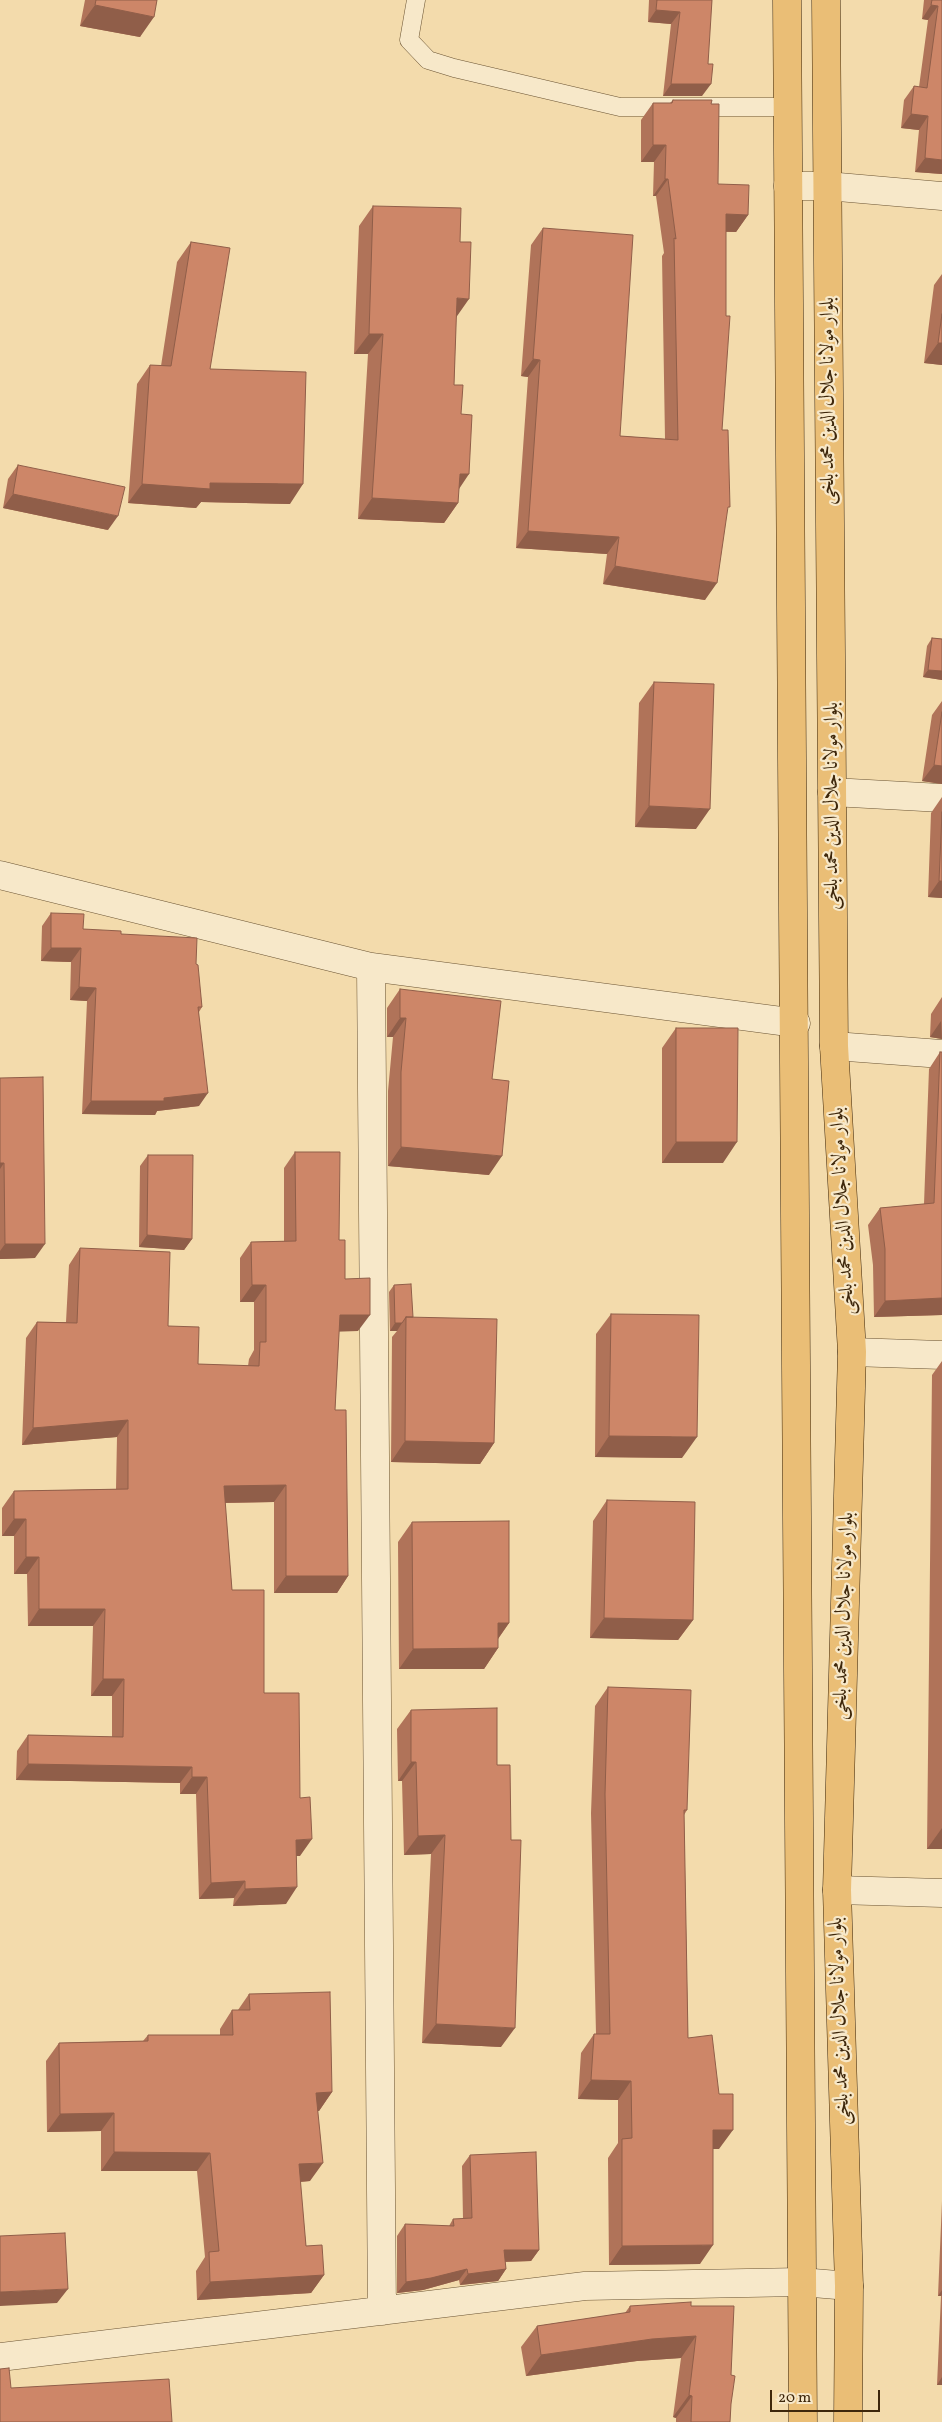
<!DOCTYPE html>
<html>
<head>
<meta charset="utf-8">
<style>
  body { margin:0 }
  #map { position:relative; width:942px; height:2422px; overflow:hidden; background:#f3dbac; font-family:Vollkorn,serif }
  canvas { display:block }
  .scale { position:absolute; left:770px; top:2390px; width:110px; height:22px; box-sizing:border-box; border:2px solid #3e270b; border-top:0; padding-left:6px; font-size:15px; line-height:18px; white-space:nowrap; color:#3e270b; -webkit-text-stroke:4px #f7e8c9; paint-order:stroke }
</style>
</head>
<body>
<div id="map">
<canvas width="942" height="2422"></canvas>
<div class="scale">20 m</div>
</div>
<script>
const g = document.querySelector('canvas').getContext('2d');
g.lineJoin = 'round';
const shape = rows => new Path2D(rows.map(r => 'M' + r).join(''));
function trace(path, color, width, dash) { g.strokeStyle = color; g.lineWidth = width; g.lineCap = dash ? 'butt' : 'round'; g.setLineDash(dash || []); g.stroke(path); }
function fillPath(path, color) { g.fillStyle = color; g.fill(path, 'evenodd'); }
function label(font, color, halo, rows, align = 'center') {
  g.font = font + ' Vollkorn,Amiri,serif'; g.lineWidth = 4.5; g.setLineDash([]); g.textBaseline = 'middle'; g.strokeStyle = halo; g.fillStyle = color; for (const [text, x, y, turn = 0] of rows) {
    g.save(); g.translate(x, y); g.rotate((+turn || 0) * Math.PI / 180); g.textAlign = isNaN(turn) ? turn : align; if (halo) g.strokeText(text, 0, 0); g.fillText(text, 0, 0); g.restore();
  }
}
const lane = shape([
  [416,0,409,40,428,60,454,68,620,107,788,107]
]);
const street = shape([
  [788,186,827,186,942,196],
  [832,792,942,798],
  [0,875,371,967,796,1023],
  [371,967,382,2311],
  [834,1046,942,1054],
  [852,1352,942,1355],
  [837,1890,942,1893],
  [0,2357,585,2286,801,2282,849,2286]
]);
const primary = shape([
  [787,0,803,2422],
  [826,0,834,1046,852,1352,837,1890,849,2286,848,2422]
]);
trace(lane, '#6b5433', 19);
trace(street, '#6b5433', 29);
trace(primary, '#3e270b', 29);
trace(lane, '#f7e8c9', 18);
trace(street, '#f7e8c9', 28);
trace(primary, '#eabe76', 28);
fillPath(shape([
  [85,0,157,0,140,37,80,26],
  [649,0,712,0,702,96,663,96,671,24,648,22],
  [924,0,942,0,942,174,915,172,919,130,901,128,904,100,914,86,919,87,928,20,922,19],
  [673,100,711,104,718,184,748,215,736,232,726,232,722,430,727,511,705,600,603,584,607,554,516,548,528,377,521,376,531,245,543,228,620,436,665,439,662,256,664,253,656,196,653,196,654,162,641,162,641,120,653,103,670,103],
  [373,206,456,317,454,385,461,414,458,503,444,523,358,519,368,354,354,354,359,226],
  [191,242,210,369,290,504,201,502,196,508,128,503,137,384,150,365,161,366,177,262],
  [942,274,942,365,924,363,934,285],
  [18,465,108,530,3,508,8,479],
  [932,638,942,639,942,680,923,677,927,646],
  [654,682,696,829,635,827,639,703],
  [942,701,942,784,922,781,932,715],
  [942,797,942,898,928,897,931,813],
  [51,913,83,929,121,934,196,964,202,1007,199,1012,199,1106,157,1111,155,1115,82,1114,87,1001,70,1000,71,962,41,961,42,926],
  [400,989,492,1079,489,1175,388,1166,388,1091,393,1037,387,1037,387,1008],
  [942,997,942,1039,930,1037,931,1014],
  [676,1028,723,1163,662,1163,662,1048],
  [940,1052,942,1315,874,1317,873,1265,868,1225,880,1208,924,1204,929,1069],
  [0,1078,35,1258,0,1259],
  [295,1152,339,1240,345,1279,358,1331,339,1331,335,1410,348,1576,337,1593,274,1593,274,1502,225,1503,232,1590,264,1693,300,1856,296,1856,286,1904,233,1906,234,1898,199,1899,196,1794,180,1794,180,1783,16,1780,17,1751,28,1735,112,1737,112,1696,91,1696,93,1626,28,1626,27,1574,14,1574,14,1536,2,1536,2,1508,14,1491,116,1489,117,1437,22,1445,26,1338,37,1322,66,1322,69,1265,80,1248,168,1326,198,1364,248,1366,249,1359,254,1350,254,1302,240,1302,240,1258,251,1242,284,1241,284,1168],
  [148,1155,192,1239,184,1250,139,1247,140,1166],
  [394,1285,413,1317,494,1443,480,1464,391,1462,392,1337,397,1331,390,1331,389,1292],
  [611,1314,682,1458,595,1457,596,1334],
  [942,1361,942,1849,927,1849,932,1375],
  [607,1500,693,1620,678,1640,590,1638,593,1521],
  [412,1522,509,1623,498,1639,498,1648,484,1669,399,1669,398,1542],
  [608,1687,687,1810,684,1815,688,2038,719,2149,713,2149,700,2264,609,2265,608,2158,618,2143,618,2100,578,2099,581,2053,594,2034,596,2034,591,1813,595,1706],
  [411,1710,497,1765,501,2047,422,2043,431,1854,404,1855,402,1781,398,1781,397,1729],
  [249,1994,332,2092,319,2111,318,2111,310,2181,300,2182,306,2246,324,2275,311,2293,197,2300,196,2271,205,2257,197,2171,101,2171,101,2131,47,2132,46,2061,59,2043,143,2041,148,2035,220,2035,220,2029,232,2010,238,2010],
  [470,2155,539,2250,531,2261,505,2262,506,2269,498,2281,460,2285,459,2280,423,2290,397,2293,397,2236,405,2224,449,2226,453,2219,463,2219,462,2166],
  [942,2201,942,2385,937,2385,941,2296,938,2296],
  [630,2306,691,2306,731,2375,730,2422,676,2422,676,2418,673,2417,681,2358,637,2361,526,2376,521,2347,537,2326,625,2313]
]), '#b07359');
fillPath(shape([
  [95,5,154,17,140,37,80,26],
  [931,5,938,6,928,20,922,19],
  [656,10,680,12,671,24,648,22],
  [671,84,711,84,702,96,663,96],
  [911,114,928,116,919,130,901,128],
  [653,145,666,145,654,162,641,162],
  [925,158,942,160,942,174,915,172],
  [665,179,668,179,656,196,653,196],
  [726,214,748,215,736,232,714,231],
  [457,298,469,299,455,319],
  [369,334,383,334,368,354,354,354],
  [938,343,942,343,942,365,924,363],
  [533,359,540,360,528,377,521,376],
  [460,474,469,474,455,495],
  [210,483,303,484,290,504,201,502,196,508,128,503,142,484],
  [13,494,118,516,108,530,3,508],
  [372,498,458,503,444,523,358,519],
  [528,531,619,537,607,554,516,548],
  [615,566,717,583,705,600,603,584],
  [928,670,942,671,942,680,923,677],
  [934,765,942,766,942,784,922,781],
  [649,806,710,809,696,829,635,827],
  [939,881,942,881,942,898,928,897],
  [51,948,81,948,71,962,41,961],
  [79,987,96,988,87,1001,70,1000],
  [400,1018,406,1018,393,1037,387,1037],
  [941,1021,942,1039,930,1037],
  [208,1093,199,1106,157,1111,155,1115,82,1114,91,1101,164,1098],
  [676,1142,737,1142,723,1163,662,1163],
  [401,1147,502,1156,489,1175,388,1166],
  [0,1163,4,1163,0,1169],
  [147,1235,192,1239,184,1250,139,1247],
  [5,1244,45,1244,35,1258,0,1259,0,1251],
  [252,1285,266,1285,254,1302,240,1302],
  [942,1298,942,1315,874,1317,885,1301],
  [340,1315,370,1315,358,1331,328,1332],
  [395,1323,402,1323,397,1331,390,1331],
  [128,1420,117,1437,22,1445,33,1428],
  [609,1436,697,1437,682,1458,595,1457],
  [405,1441,494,1443,480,1464,391,1462],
  [286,1485,274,1502,213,1503,224,1486],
  [14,1519,26,1519,14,1536,2,1536],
  [26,1557,39,1557,27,1574,14,1574],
  [286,1576,348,1576,337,1593,274,1593],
  [39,1609,105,1609,93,1626,28,1626],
  [604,1618,693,1620,678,1640,590,1638],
  [498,1623,509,1623,495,1643],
  [498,1648,484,1669,399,1669,413,1649],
  [103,1679,124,1679,112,1696,91,1696],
  [411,1762,416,1762,402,1781,398,1781],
  [28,1764,192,1767,180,1783,16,1780],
  [192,1777,207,1777,196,1794,180,1794],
  [942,1828,942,1849,927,1849],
  [445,1835,431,1854,404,1855,418,1836],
  [312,1839,300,1856,284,1856,296,1840],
  [245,1881,234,1898,199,1899,211,1883],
  [297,1887,286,1904,233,1906,245,1889],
  [436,2024,515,2028,501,2047,422,2043],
  [591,2080,631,2081,618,2100,578,2099],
  [332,2092,319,2111,304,2111,316,2093],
  [114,2113,101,2131,47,2132,60,2114],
  [713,2130,733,2130,719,2149,700,2149],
  [114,2152,210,2153,197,2171,101,2171],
  [323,2163,310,2181,286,2183,299,2164],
  [713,2245,700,2264,609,2265,622,2246],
  [504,2250,539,2250,531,2261,496,2262],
  [467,2269,459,2280,423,2290,397,2293,406,2282],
  [506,2269,498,2281,460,2285,468,2274],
  [324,2275,311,2293,197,2300,210,2282],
  [68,2289,57,2303,0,2306,0,2292],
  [942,2290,942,2295,941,2296,938,2296],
  [696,2336,681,2358,637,2361,526,2376,541,2355,652,2339],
  [942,2377,942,2385,937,2385],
  [689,2395,692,2396,676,2418,673,2417]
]), '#905e49');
const building = shape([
  [96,0,157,0,154,17,95,5,96,0],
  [657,0,712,0,708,64,713,64,711,84,671,84,680,12,656,10,657,0],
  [932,0,942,0,942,160,925,158,928,116,911,114,914,86,927,88,938,6,931,5,932,0],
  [673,100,712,100,711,104,719,104,718,184,749,185,748,215,726,214,726,316,730,316,722,430,728,430,730,507,728,507,717,583,615,566,619,537,528,531,540,360,533,359,543,228,633,235,620,436,678,440,674,238,676,239,668,179,665,179,666,145,653,145,653,103,672,103,673,100],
  [373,206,461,208,460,242,471,242,469,299,457,298,454,385,463,385,461,414,472,415,469,474,460,474,458,503,372,498,383,334,369,334,373,206],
  [191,242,230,248,210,369,306,372,303,484,210,483,210,489,142,484,150,365,171,366,191,242],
  [942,314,942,343,938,343,942,314],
  [18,465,125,487,118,516,13,494,18,465],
  [932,638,942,639,942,671,928,670,932,638],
  [654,682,714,684,710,809,649,806,654,682],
  [942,712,942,766,934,765,942,712],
  [942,812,942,881,939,881,942,812],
  [51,913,84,914,83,929,121,931,121,934,197,938,196,964,198,965,202,1007,198,1007,208,1093,164,1098,164,1101,91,1101,96,988,79,987,81,948,51,948,51,913],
  [400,989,501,1001,492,1079,509,1081,502,1156,401,1147,401,1072,406,1018,400,1018,400,989],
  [676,1028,738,1028,737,1142,676,1142,676,1028],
  [940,1052,942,1052,942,1298,885,1301,885,1249,880,1208,934,1203,940,1052],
  [43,1077,45,1244,5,1244,4,1163,0,1163,0,1078,43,1077],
  [295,1152,340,1152,339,1240,345,1240,345,1279,370,1278,370,1315,340,1315,335,1410,346,1410,348,1576,286,1576,286,1485,224,1486,232,1590,264,1590,264,1693,299,1693,300,1798,310,1797,312,1839,296,1840,297,1887,245,1889,245,1881,211,1883,207,1777,192,1777,192,1767,28,1764,28,1735,123,1737,124,1679,103,1679,105,1609,39,1609,39,1557,26,1557,26,1519,14,1519,14,1491,128,1489,128,1420,33,1428,37,1322,77,1323,80,1248,170,1252,168,1326,199,1327,198,1364,259,1366,260,1342,266,1342,266,1285,252,1285,251,1242,296,1241,295,1152],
  [148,1155,193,1155,192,1239,147,1235,148,1155],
  [411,1284,413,1317,406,1317,402,1323,395,1323,394,1285,411,1284],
  [611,1314,699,1315,697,1437,609,1436,611,1314],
  [406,1317,497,1319,494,1443,405,1441,406,1317],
  [607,1500,695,1502,693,1620,604,1618,607,1500],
  [509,1521,509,1623,498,1623,498,1648,413,1649,412,1522,509,1521],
  [608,1687,691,1690,687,1810,684,1810,688,2038,712,2035,719,2094,733,2094,733,2130,713,2130,713,2245,622,2246,622,2139,632,2138,631,2081,591,2080,594,2034,610,2034,605,1794,608,1687],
  [497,1708,497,1765,510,1765,511,1840,521,1840,515,2028,436,2024,445,1835,418,1836,416,1762,411,1762,411,1710,497,1708],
  [330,1992,332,2092,316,2093,323,2163,299,2164,306,2246,322,2245,324,2275,210,2282,209,2252,219,2251,210,2153,114,2152,114,2113,60,2114,59,2043,148,2041,148,2035,233,2035,232,2010,250,2010,249,1994,330,1992],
  [536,2152,539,2250,504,2250,506,2269,468,2274,467,2269,431,2278,406,2282,405,2224,454,2226,453,2219,472,2218,470,2155,536,2152],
  [65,2233,68,2289,0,2292,0,2236,65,2233],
  [691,2302,691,2306,734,2306,731,2375,735,2376,731,2404,730,2422,691,2422,692,2396,689,2395,696,2336,652,2339,541,2355,537,2326,630,2312,630,2306,691,2302],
  [9,2368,11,2388,169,2379,172,2422,0,2422,0,2369,9,2368]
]);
fillPath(building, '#cd8668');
trace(building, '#905e49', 1);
label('20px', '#3e270b', '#f7e8c9', [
  ["بلوار مولانا جلال الدین محمد بلخی",829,401,-90],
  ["بلوار مولانا جلال الدین محمد بلخی",833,806,-90],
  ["بلوار مولانا جلال الدین محمد بلخی",844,1211,-93],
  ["بلوار مولانا جلال الدین محمد بلخی",845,1616,-88],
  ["بلوار مولانا جلال الدین محمد بلخی",841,2021,-92]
]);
</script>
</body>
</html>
